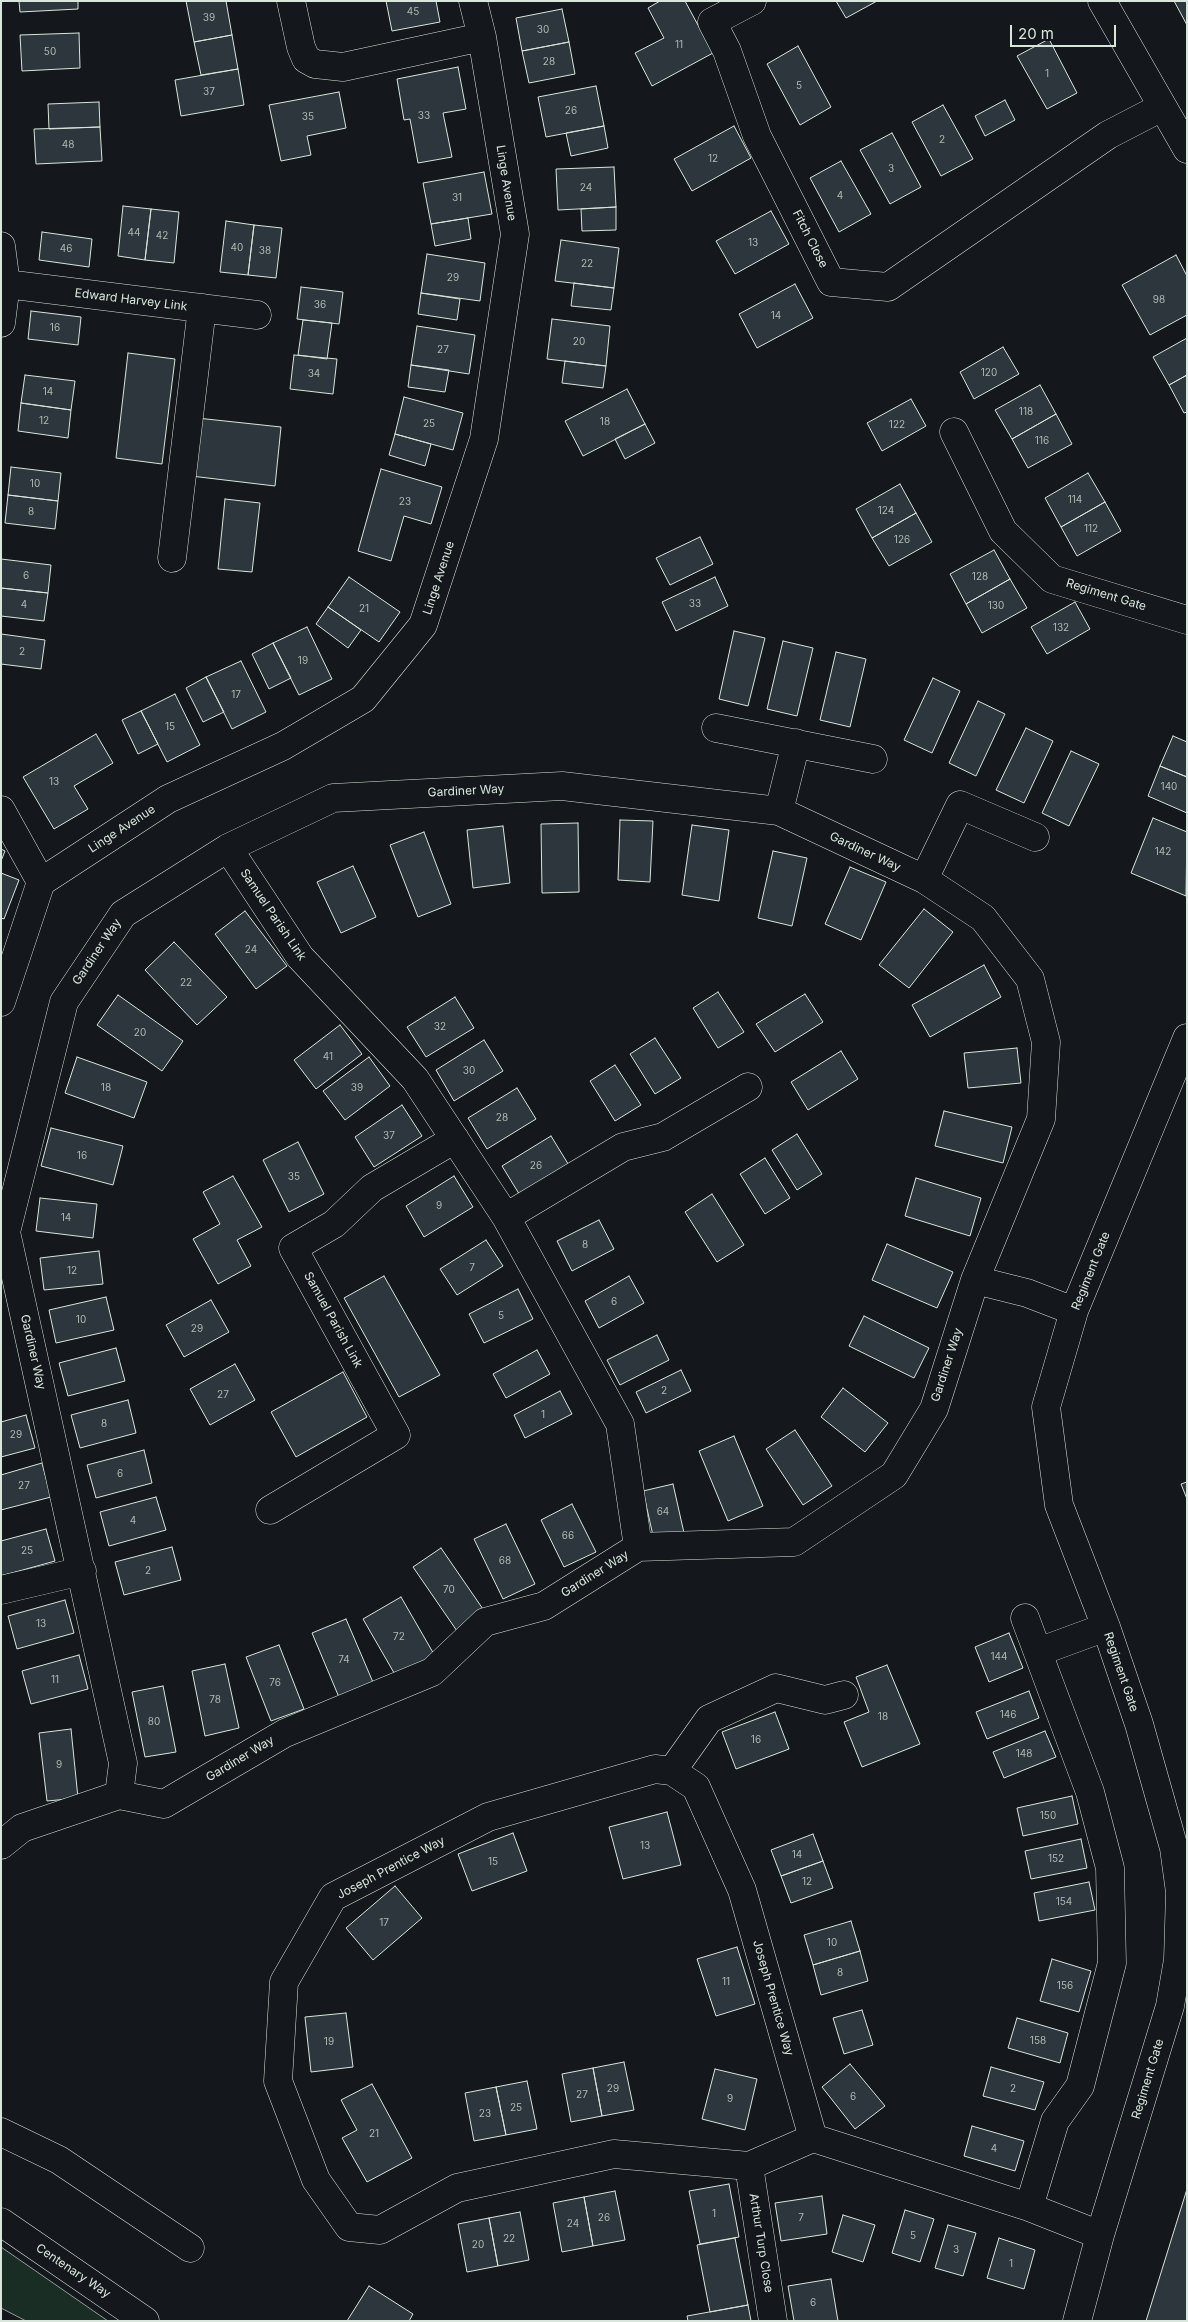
<!DOCTYPE html>
<html>
<head>
<meta charset="utf-8">
<style>
  body { margin:0 }
  #map { position:relative; width:1188px; height:2322px; overflow:hidden; background:#14181c; font-family:Inter,sans-serif }
  canvas { display:block }
  .frame { position:absolute; inset:0; border:2px solid #d8e6dc; pointer-events:none }
  .scale { position:absolute; left:1010px; top:25px; width:106px; height:22px; box-sizing:border-box; border:2px solid #d8e6dc; border-top:0; padding-left:6px; font-size:15px; line-height:18px; white-space:nowrap; color:#d8e6dc; -webkit-text-stroke:4px #14181c; paint-order:stroke }
</style>
</head>
<body>
<div id="map">
<canvas width="1188" height="2322"></canvas>
<div class="frame"></div>
<div class="scale">20 m</div>
</div>
<script>
const g = document.querySelector('canvas').getContext('2d');
g.lineJoin = 'round';
function fillPath(path, color) { g.fillStyle = color; g.fill(path, 'evenodd'); }
const shape = rows => new Path2D(rows.map(r => 'M' + r).join(''));
function trace(path, color, width, dash) { g.strokeStyle = color; g.lineWidth = width; g.lineCap = dash ? 'butt' : 'round'; g.setLineDash(dash || []); g.stroke(path); }
function label(font, color, halo, rows, align = 'center') {
  g.font = font + ' Inter,sans-serif'; g.lineWidth = 4; g.setLineDash([]); g.textBaseline = 'middle'; g.strokeStyle = halo; g.fillStyle = color; for (const [text, x, y, turn = 0] of rows) {
    g.save(); g.translate(x, y); g.rotate((+turn || 0) * Math.PI / 180); g.textAlign = isNaN(turn) ? turn : align; if (halo) g.strokeText(text, 0, 0); g.fillText(text, 0, 0); g.restore();
  }
}
const green = shape([
  [1,2247,108,2321,26,2321,1,2308,1,2247]
]);
fillPath(green, '#1a2d24');
trace(green, '#939e99', 1);
const building = shape([
  [19,1,78,1,78,9,20,12,19,1],
  [186,1,226,1,232,35,194,42,186,1],
  [386,1,436,1,440,22,392,31,386,1],
  [660,1,685,1,713,53,652,86,635,53,664,38,648,8,660,1],
  [836,1,877,1,846,18,836,1],
  [1174,1,1187,1,1187,25,1174,1],
  [562,9,569,42,522,51,516,18,562,9],
  [79,33,80,68,22,71,20,35,79,33],
  [232,35,238,69,201,75,194,42,232,35],
  [1049,39,1077,93,1047,109,1017,56,1049,39],
  [569,42,575,74,529,83,522,51,569,42],
  [798,46,831,107,800,125,767,64,798,46],
  [458,67,466,109,443,113,452,157,418,163,410,119,404,120,397,79,458,67],
  [238,69,244,105,181,116,175,80,238,69],
  [596,86,604,126,546,137,538,97,596,86],
  [339,92,346,128,307,136,311,155,281,161,269,105,339,92],
  [1005,100,1015,120,985,136,975,116,1005,100],
  [99,102,100,127,49,129,48,104,99,102],
  [943,105,973,159,941,176,912,122,943,105],
  [604,126,608,148,571,156,566,133,604,126],
  [734,126,751,158,692,191,674,159,734,126],
  [100,127,102,161,36,164,34,129,100,127],
  [892,133,921,187,890,204,860,150,892,133],
  [841,161,871,214,839,232,810,178,841,161],
  [614,167,616,207,558,210,556,169,614,167],
  [484,172,492,214,431,224,423,183,484,172],
  [123,206,151,209,145,260,118,256,123,206],
  [616,207,616,230,582,231,581,209,616,207],
  [151,209,179,212,174,263,145,260,151,209],
  [771,211,789,244,735,274,716,241,771,211],
  [468,218,471,239,435,246,431,224,468,218],
  [226,221,254,225,248,275,220,272,226,221],
  [254,225,282,228,276,278,248,275,254,225],
  [42,232,92,239,89,267,39,260,42,232],
  [561,240,619,248,614,288,555,281,561,240],
  [427,254,485,263,480,301,421,293,427,254],
  [1176,255,1187,276,1187,315,1150,335,1122,285,1176,255],
  [574,283,614,288,611,310,571,306,574,283],
  [795,284,813,318,757,348,739,314,795,284],
  [301,287,343,292,339,324,297,319,301,287],
  [421,293,460,299,457,320,418,314,421,293],
  [31,311,81,317,78,345,28,339,31,311],
  [552,319,610,326,606,366,547,359,552,319],
  [303,320,332,323,327,359,298,355,303,320],
  [417,326,475,335,469,374,411,365,417,326],
  [1187,338,1187,375,1169,385,1153,357,1187,338],
  [1003,347,1019,374,974,399,960,372,1003,347],
  [128,353,175,359,162,464,116,458,128,353],
  [294,355,337,359,333,394,290,389,294,355],
  [565,361,606,366,603,388,562,383,565,361],
  [411,365,449,370,445,392,408,387,411,365],
  [25,375,75,381,71,410,21,403,25,375],
  [1187,375,1187,412,1184,413,1169,385,1187,375],
  [1040,385,1056,414,1012,439,995,410,1040,385],
  [627,389,645,424,583,456,565,421,627,389],
  [404,397,463,413,453,450,395,434,404,397],
  [911,399,926,426,882,451,867,423,911,399],
  [21,403,71,410,68,438,18,431,21,403],
  [1056,414,1072,444,1028,468,1012,439,1056,414],
  [197,418,281,427,275,486,191,476,197,418],
  [645,424,655,443,625,459,615,439,645,424],
  [395,434,431,444,425,466,389,455,395,434],
  [11,467,61,473,58,501,8,495,11,467],
  [381,469,442,487,431,524,404,516,391,561,358,551,381,469],
  [1088,473,1105,502,1061,527,1045,498,1088,473],
  [900,484,916,513,872,538,856,509,900,484],
  [8,495,58,501,55,529,5,523,8,495],
  [225,499,260,503,252,572,218,569,225,499],
  [1105,502,1121,531,1077,556,1061,527,1105,502],
  [916,513,932,542,889,566,872,538,916,513],
  [700,537,713,564,670,585,656,558,700,537],
  [994,550,1010,579,966,604,950,574,994,550],
  [1,559,51,565,48,593,1,588,1,559],
  [349,577,400,612,379,642,328,607,349,577],
  [715,577,728,606,676,631,662,602,715,577],
  [1010,579,1027,608,982,633,966,604,1010,579],
  [1,588,48,593,44,621,1,616,1,588],
  [1075,602,1090,629,1047,654,1031,627,1075,602],
  [328,607,361,630,348,648,316,624,328,607],
  [307,627,332,679,299,695,273,643,307,627],
  [734,631,765,638,748,706,719,699,734,631],
  [1,634,45,640,41,669,1,664,1,634],
  [783,641,813,648,797,716,767,709,783,641],
  [273,643,291,678,269,689,252,654,273,643],
  [836,652,866,659,850,727,820,720,836,652],
  [241,661,266,712,232,729,206,677,241,661],
  [206,677,224,712,203,722,186,688,206,677],
  [933,678,960,691,932,753,904,740,933,678],
  [175,694,200,745,167,762,141,711,175,694],
  [978,701,1005,714,976,776,949,763,978,701],
  [141,711,158,744,138,754,122,720,141,711],
  [1026,728,1053,741,1024,803,996,790,1026,728],
  [96,734,113,763,74,786,88,809,54,829,23,777,96,734],
  [1173,736,1187,742,1187,777,1160,766,1173,736],
  [1071,751,1099,764,1069,826,1042,813,1071,751],
  [1160,766,1187,777,1187,813,1148,796,1160,766],
  [1153,818,1187,832,1186,896,1131,873,1153,818],
  [620,820,653,821,650,882,618,880,620,820],
  [578,823,579,892,542,893,541,824,578,823],
  [692,825,729,830,719,901,682,895,692,825],
  [503,826,510,883,473,888,467,830,503,826],
  [424,832,451,904,418,917,390,845,424,832],
  [1,849,5,851,1,861,1,849],
  [773,851,807,858,792,926,758,918,773,851],
  [353,866,376,917,341,933,317,882,353,866],
  [850,867,886,882,861,940,825,924,850,867],
  [1,873,19,880,4,919,1,918,1,873],
  [924,909,953,932,909,988,879,965,924,909],
  [245,911,287,966,256,989,215,934,245,911],
  [174,942,227,997,197,1025,145,970,174,942],
  [984,965,1001,997,930,1037,912,1005,984,965],
  [718,992,744,1032,718,1048,693,1008,718,992],
  [805,994,823,1022,775,1052,756,1024,805,994],
  [118,995,183,1041,162,1071,97,1025,118,995],
  [455,997,474,1028,426,1057,407,1027,455,997],
  [340,1025,362,1054,316,1089,294,1060,340,1025],
  [655,1038,681,1078,655,1094,630,1054,655,1038],
  [484,1040,503,1071,454,1101,436,1070,484,1040],
  [1017,1048,1021,1083,968,1088,964,1053,1017,1048],
  [841,1051,858,1079,808,1110,791,1082,841,1051],
  [77,1057,147,1082,134,1118,65,1093,77,1057],
  [369,1057,390,1086,345,1120,323,1091,369,1057],
  [615,1065,641,1105,615,1121,590,1081,615,1065],
  [517,1088,536,1119,487,1149,468,1118,517,1088],
  [402,1105,422,1136,374,1167,355,1137,402,1105],
  [944,1111,1012,1127,1003,1163,935,1146,944,1111],
  [51,1128,123,1146,113,1185,41,1166,51,1128],
  [797,1134,822,1174,797,1190,772,1150,797,1134],
  [551,1136,570,1167,521,1197,502,1166,551,1136],
  [298,1142,324,1194,289,1212,263,1160,298,1142],
  [765,1158,790,1198,765,1214,740,1174,765,1158],
  [233,1176,262,1227,237,1240,251,1266,218,1284,193,1239,220,1224,203,1192,233,1176],
  [454,1176,473,1207,424,1237,406,1206,454,1176],
  [916,1178,981,1198,970,1236,905,1216,916,1178],
  [712,1194,744,1245,717,1262,685,1212,712,1194],
  [40,1198,97,1204,93,1238,36,1231,40,1198],
  [599,1220,614,1249,572,1271,557,1241,599,1220],
  [486,1240,503,1266,457,1295,440,1269,486,1240],
  [887,1244,953,1272,937,1308,872,1280,887,1244],
  [99,1251,103,1284,44,1290,40,1258,99,1251],
  [384,1276,440,1375,399,1397,344,1298,384,1276],
  [629,1276,644,1303,599,1328,585,1301,629,1276],
  [518,1289,533,1319,484,1343,469,1314,518,1289],
  [106,1297,114,1330,56,1343,49,1310,106,1297],
  [211,1300,229,1332,184,1357,166,1325,211,1300],
  [864,1316,929,1348,914,1378,849,1346,864,1316],
  [657,1335,669,1360,620,1385,607,1360,657,1335],
  [116,1348,125,1381,68,1396,59,1363,116,1348],
  [537,1350,550,1374,506,1398,493,1374,537,1350],
  [235,1364,255,1400,210,1425,190,1389,235,1364],
  [681,1370,691,1391,646,1413,636,1392,681,1370],
  [343,1372,367,1417,296,1457,271,1412,343,1372],
  [843,1388,888,1423,865,1452,821,1417,843,1388],
  [560,1391,572,1414,525,1438,514,1415,560,1391],
  [128,1400,136,1433,80,1448,71,1415,128,1400],
  [26,1415,35,1448,1,1457,1,1422,26,1415],
  [795,1430,832,1486,803,1505,766,1449,795,1430],
  [734,1436,763,1506,728,1521,699,1451,734,1436],
  [144,1450,152,1483,96,1498,87,1465,144,1450],
  [42,1463,51,1497,1,1510,1,1475,42,1463],
  [1187,1482,1187,1499,1181,1484,1187,1482],
  [673,1484,684,1533,654,1540,643,1491,673,1484],
  [156,1497,166,1530,109,1546,100,1512,156,1497],
  [572,1504,596,1552,564,1567,541,1520,572,1504],
  [506,1524,535,1584,503,1599,474,1539,506,1524],
  [46,1529,55,1561,1,1576,1,1541,46,1529],
  [172,1547,181,1580,124,1595,115,1562,172,1547],
  [441,1548,485,1612,457,1631,413,1567,441,1548],
  [401,1597,435,1656,397,1678,363,1619,401,1597],
  [65,1600,74,1633,17,1649,8,1616,65,1600],
  [346,1619,375,1687,341,1702,312,1633,346,1619],
  [1009,1633,1023,1668,989,1682,975,1647,1009,1633],
  [279,1645,304,1709,271,1721,246,1657,279,1645],
  [79,1655,88,1689,31,1704,22,1671,79,1655],
  [225,1664,239,1728,205,1736,192,1671,225,1664],
  [887,1665,920,1744,862,1767,844,1722,869,1712,856,1677,887,1665],
  [163,1686,176,1752,145,1757,132,1692,163,1686],
  [1029,1691,1039,1718,987,1739,976,1712,1029,1691],
  [775,1712,789,1749,736,1769,722,1732,775,1712],
  [71,1729,78,1798,47,1801,39,1733,71,1729],
  [1045,1731,1056,1757,1004,1778,993,1752,1045,1731],
  [1072,1796,1078,1824,1023,1836,1017,1808,1072,1796],
  [667,1812,681,1865,623,1879,609,1827,667,1812],
  [513,1833,527,1871,472,1891,458,1854,513,1833],
  [813,1834,823,1861,781,1876,771,1850,813,1834],
  [1081,1839,1087,1868,1031,1879,1025,1851,1081,1839],
  [823,1861,833,1888,791,1903,781,1876,823,1861],
  [1089,1882,1095,1910,1039,1921,1034,1893,1089,1882],
  [395,1886,422,1918,373,1960,346,1928,395,1886],
  [851,1921,860,1951,813,1965,804,1935,851,1921],
  [737,1947,755,2004,716,2016,697,1959,737,1947],
  [860,1951,868,1981,821,1995,813,1965,860,1951],
  [1052,1959,1091,1971,1079,2012,1040,2001,1052,1959],
  [862,2010,873,2045,844,2054,833,2018,862,2010],
  [346,2013,353,2067,311,2072,305,2017,346,2013],
  [1017,2018,1068,2033,1060,2063,1008,2048,1017,2018],
  [624,2062,634,2110,602,2116,593,2068,624,2062],
  [850,2064,885,2106,855,2129,822,2087,850,2064],
  [991,2067,1044,2082,1035,2110,983,2096,991,2067],
  [593,2068,602,2116,571,2122,562,2074,593,2068],
  [715,2069,757,2079,745,2130,702,2119,715,2069],
  [527,2081,537,2129,506,2135,496,2087,527,2081],
  [372,2084,412,2158,367,2182,342,2138,357,2130,341,2100,372,2084],
  [496,2087,506,2135,474,2141,465,2093,496,2087],
  [972,2126,1024,2141,1015,2171,964,2156,972,2126],
  [729,2184,739,2237,700,2244,689,2191,729,2184],
  [1187,2189,1187,2321,1146,2321,1187,2189],
  [615,2191,625,2240,593,2246,584,2197,615,2191],
  [822,2196,827,2234,781,2241,775,2203,822,2196],
  [584,2197,593,2246,562,2252,553,2203,584,2197],
  [905,2210,934,2219,920,2262,892,2253,905,2210],
  [520,2212,529,2260,498,2266,489,2218,520,2212],
  [843,2215,875,2225,863,2262,832,2252,843,2215],
  [489,2218,498,2266,467,2272,458,2224,489,2218],
  [948,2225,976,2233,963,2276,935,2268,948,2225],
  [735,2238,748,2305,710,2312,697,2245,735,2238],
  [999,2238,1035,2250,1024,2289,987,2278,999,2238],
  [831,2279,838,2321,794,2321,788,2286,831,2279],
  [369,2286,413,2314,409,2321,347,2321,369,2286],
  [748,2305,751,2321,688,2321,687,2316,748,2305]
]);
fillPath(building, '#2c363c');
trace(building, '#d8e6dc', 1);
const minor = shape([
  [291,1,301,47,306,59,315,64,343,67,482,37],
  [752,1,712,22,727,51,757,136,831,282,888,287,1108,135,1162,107],
  [1102,1,1187,149],
  [1,246,6,284,1,323],
  [6,284,257,315],
  [954,432,1003,531,1052,579,1187,620],
  [172,558,202,308],
  [716,728,873,759],
  [1,810,41,882],
  [779,811,796,743],
  [228,848,300,957,415,1079,506,1217,620,1424,638,1547],
  [924,879,960,805,1035,837],
  [1,1002,41,882,168,799,283,746,363,699,423,625,484,439,515,234,482,37,473,1],
  [506,1217,623,1147,663,1137,748,1087],
  [975,1280,1027,1293,1074,1311],
  [270,1510,396,1435,293,1248,334,1224,372,1188,455,1139],
  [1,1590,82,1571],
  [1025,1618,1090,1792,1110,1868,1112,1963,1080,2086,1055,2121,1029,2207],
  [1038,1652,1106,1627],
  [672,1771,709,1719,776,1688,825,1700,844,1695],
  [1,1845,22,1828,119,1795,164,1804,285,1733,432,1672,485,1622,544,1606,638,1547,794,1542,894,1475,934,1409,975,1280,1041,1119,1046,1042,1030,979,983,918,924,879,779,811,562,786,333,798,228,848,123,914,64,1002,6,1232,123,1763,119,1795],
  [1,2132,59,2160,190,2248],
  [813,2138,742,1890,696,1787,672,1771,655,1769,488,1817,333,1897,284,1982,278,2081,316,2180,349,2227,380,2230,457,2188,614,2154,749,2166,813,2138,1029,2207,1100,2235],
  [749,2166,773,2321],
  [1,2222,145,2321],
  [1077,2321,1100,2235,1170,2006,1178,1960,1180,1892,1174,1848,1139,1724,1106,1627,1059,1505,1046,1407,1074,1311,1187,1038]
]);
trace(minor, '#d8e6dc', 29);
trace(minor, '#14181c', 28);
label('10px', '#adbab4', null, [
  ["45",413,12],
  ["39",209,18],
  ["30",543,30],
  ["11",679,45],
  ["50",50,52],
  ["28",549,62],
  ["1",1047,74],
  ["5",799,86],
  ["37",209,92],
  ["26",571,111],
  ["33",424,116],
  ["35",308,117],
  ["2",942,140],
  ["48",68,145],
  ["12",713,159],
  ["3",891,169],
  ["24",586,188],
  ["4",840,196],
  ["31",457,198],
  ["44",134,233],
  ["42",162,236],
  ["13",753,243],
  ["40",237,248],
  ["46",66,249],
  ["38",265,251],
  ["22",587,264],
  ["29",453,278],
  ["98",1159,300],
  ["36",320,305],
  ["14",776,316],
  ["16",55,328],
  ["20",579,342],
  ["27",443,350],
  ["120",989,373],
  ["34",314,374],
  ["14",48,392],
  ["118",1026,412],
  ["12",44,421],
  ["18",605,422],
  ["25",429,424],
  ["122",897,425],
  ["116",1042,441],
  ["10",35,484],
  ["114",1075,500],
  ["23",405,502],
  ["124",886,511],
  ["8",31,512],
  ["112",1091,529],
  ["126",902,540],
  ["6",26,576],
  ["128",980,577],
  ["33",695,604],
  ["4",24,605],
  ["130",996,606],
  ["21",364,609],
  ["132",1061,628],
  ["2",22,652],
  ["19",303,661],
  ["17",236,695],
  ["15",170,727],
  ["13",54,782],
  ["140",1169,787],
  ["142",1163,852],
  ["24",251,950],
  ["22",186,983],
  ["32",440,1027],
  ["20",140,1033],
  ["41",328,1057],
  ["30",469,1071],
  ["18",106,1088],
  ["39",357,1088],
  ["28",502,1118],
  ["37",389,1136],
  ["16",82,1156],
  ["26",536,1166],
  ["35",294,1177],
  ["9",439,1206],
  ["14",66,1218],
  ["8",585,1245],
  ["7",472,1268],
  ["12",72,1271],
  ["6",614,1302],
  ["5",501,1316],
  ["10",81,1320],
  ["29",197,1329],
  ["2",664,1391],
  ["27",223,1395],
  ["1",543,1415],
  ["8",104,1424],
  ["29",16,1435],
  ["6",120,1474],
  ["27",24,1486],
  ["64",663,1512],
  ["4",133,1521],
  ["66",568,1536],
  ["25",27,1551],
  ["68",505,1561],
  ["2",148,1571],
  ["70",449,1590],
  ["13",41,1624],
  ["72",399,1637],
  ["144",999,1657],
  ["74",344,1660],
  ["11",55,1680],
  ["76",275,1683],
  ["78",215,1700],
  ["146",1008,1715],
  ["18",883,1717],
  ["80",154,1722],
  ["16",756,1740],
  ["148",1024,1754],
  ["9",59,1765],
  ["150",1048,1816],
  ["13",645,1846],
  ["14",797,1855],
  ["152",1056,1859],
  ["15",493,1862],
  ["12",807,1882],
  ["154",1064,1902],
  ["17",384,1923],
  ["10",832,1943],
  ["8",840,1973],
  ["11",726,1982],
  ["156",1065,1986],
  ["158",1038,2041],
  ["19",329,2042],
  ["29",613,2089],
  ["2",1013,2089],
  ["27",582,2095],
  ["6",853,2097],
  ["9",730,2099],
  ["25",516,2108],
  ["23",485,2114],
  ["21",374,2134],
  ["4",994,2149],
  ["1",714,2214],
  ["26",604,2218],
  ["7",801,2218],
  ["24",573,2224],
  ["5",913,2236],
  ["22",509,2239],
  ["20",478,2245],
  ["3",956,2250],
  ["1",1011,2264],
  ["6",813,2303]
]);
label('12px', '#d8e6dc', '#14181c', [
  ["Linge Avenue",506,183,81],
  ["Fitch Close",810,239,63],
  ["Edward Harvey Link",131,300,7],
  ["Linge Avenue",439,578,-72],
  ["Regiment Gate",1106,595,17],
  ["Gardiner Way",466,791,-3],
  ["Linge Avenue",122,829,-33],
  ["Gardiner Way",865,852,25],
  ["Samuel Parish Link",273,915,56],
  ["Gardiner Way",97,952,-56],
  ["Regiment Gate",1091,1271,-68],
  ["Samuel Parish Link",333,1320,61],
  ["Gardiner Way",33,1352,77],
  ["Gardiner Way",947,1365,-72],
  ["Gardiner Way",595,1574,-32],
  ["Regiment Gate",1121,1672,71],
  ["Gardiner Way",240,1759,-31],
  ["Joseph Prentice Way",391,1868,-28],
  ["Joseph Prentice Way",773,1998,74],
  ["Regiment Gate",1148,2079,-73],
  ["Arthur Turp Close",761,2243,81],
  ["Centenary Way",73,2271,34]
]);
</script>
</body>
</html>
